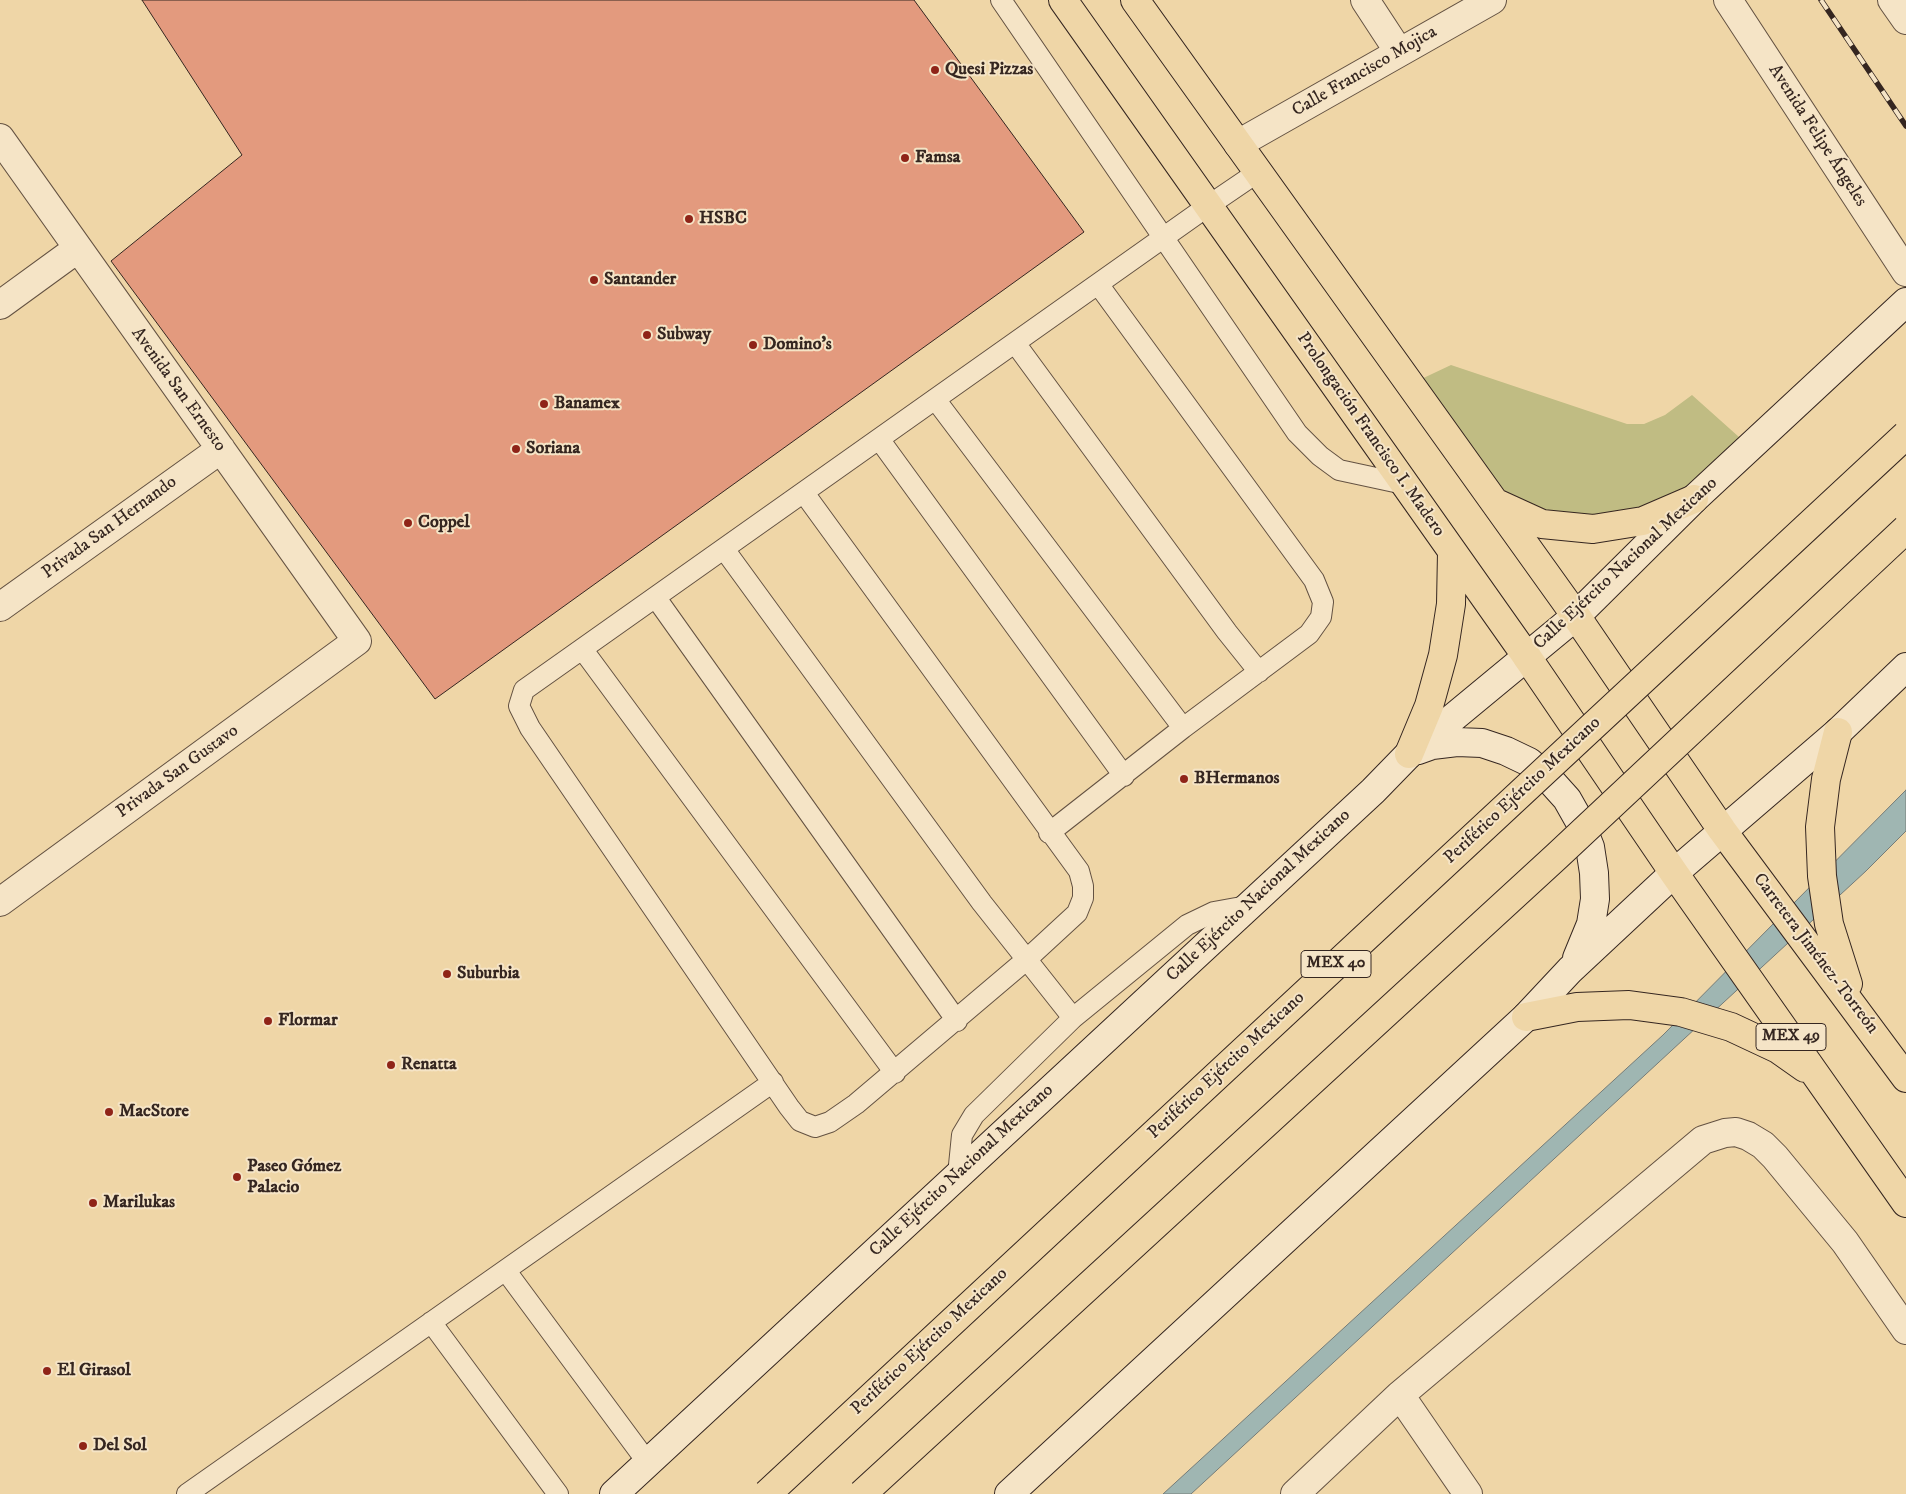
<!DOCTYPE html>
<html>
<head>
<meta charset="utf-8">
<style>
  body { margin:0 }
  canvas { display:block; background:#efd6a7 }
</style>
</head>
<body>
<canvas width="1906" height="1494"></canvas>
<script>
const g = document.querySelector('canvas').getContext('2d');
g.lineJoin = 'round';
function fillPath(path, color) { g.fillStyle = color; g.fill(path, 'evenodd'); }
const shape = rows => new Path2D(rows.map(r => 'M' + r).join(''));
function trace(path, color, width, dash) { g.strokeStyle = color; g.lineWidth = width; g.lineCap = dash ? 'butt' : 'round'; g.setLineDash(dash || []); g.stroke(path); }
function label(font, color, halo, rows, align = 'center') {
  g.font = font + ' "IM FELL DW Pica",serif'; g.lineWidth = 4; g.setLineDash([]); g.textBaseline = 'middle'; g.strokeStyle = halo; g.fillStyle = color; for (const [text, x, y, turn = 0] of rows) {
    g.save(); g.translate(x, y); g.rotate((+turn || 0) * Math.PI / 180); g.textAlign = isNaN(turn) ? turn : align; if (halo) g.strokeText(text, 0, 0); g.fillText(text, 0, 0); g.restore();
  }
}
fillPath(shape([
  [1451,365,1627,424,1644,424,1665,415,1692,395,1739,437,1690,495,1593,525,1498,497,1415,382]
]), '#c0bc83');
const water = shape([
  [1906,790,1906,831,1866,871,1191,1494,1163,1494,1663,1035,1906,790]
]);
fillPath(water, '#9fb6b2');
trace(water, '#757c78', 1);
const building = shape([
  [142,0,914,0,1084,232,435,699,111,261,242,155,142,0]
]);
fillPath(building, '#e39a7e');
trace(building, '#352620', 1);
const lane = shape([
  [1001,0,1297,433,1320,456,1339,470,1404,484],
  [1015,343,1227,632,1259,672],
  [935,399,1183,728],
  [879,439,1124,776],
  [804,493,1079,871,1083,886,1083,898,1077,913,1026,960,856,1104,830,1122,815,1127,800,1121,789,1107,530,728,519,706,524,690,1208,206,1258,172],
  [724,549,982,903,1073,1018],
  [656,598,957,1021],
  [583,650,895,1073],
  [1049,833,1183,728,1309,634,1321,617,1323,602,1314,580,1098,284],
  [958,1175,962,1135,974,1115,1073,1018,1187,925,1214,912,1247,906],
  [506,1271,648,1463],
  [431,1322,558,1494],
  [187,1494,773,1082]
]);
const street = shape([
  [1365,0,1399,52],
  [1728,0,1906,272],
  [1892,0,1906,20],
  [0,138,357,641,0,902],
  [1238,144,1492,0],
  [0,305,77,249],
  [0,607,221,449],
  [1400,1395,1468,1494],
  [1295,1494,1400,1395,1703,1140,1725,1133,1736,1132,1748,1136,1763,1145,1775,1157,1845,1242,1906,1330]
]);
const secondary = shape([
  [1418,750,1432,745,1457,742,1482,743,1506,751,1529,762,1549,779,1567,799,1580,822,1590,847,1594,873,1595,899,1591,924,1577,958],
  [614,1494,1373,791,1409,754,1576,616,1694,499,1906,302],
  [1009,1494,1526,1017,1570,970,1674,873,1838,732,1906,667]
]);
const primary = shape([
  [1063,0,1527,657],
  [1135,0,1576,616],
  [1496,503,1542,524,1593,529,1643,521,1694,499],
  [1409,754,1429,706,1443,655,1451,604,1452,552]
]);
const highway = shape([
  [1576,616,1722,830,1906,1078],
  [1527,657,1674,873,1906,1203],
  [1838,732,1826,779,1820,827,1822,876,1829,924,1848,984],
  [1526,1017,1577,1007,1629,1005,1681,1012,1731,1027,1778,1049,1805,1068]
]);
trace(lane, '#645242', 22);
trace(street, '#645242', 30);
trace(secondary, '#352620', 30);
trace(primary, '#352620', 30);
trace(highway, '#352620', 30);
trace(lane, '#f5e4c6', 20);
trace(street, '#f5e4c6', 28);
trace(secondary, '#f5e4c6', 28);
trace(primary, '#efd6a7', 28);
trace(highway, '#efd6a7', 28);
const rail = shape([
  [1821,0,1906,126]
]);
trace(rail, '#352620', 5.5);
trace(rail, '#f5e4c6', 4, [11]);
const highwayBridge = shape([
  [767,1494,1906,435],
  [862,1494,1557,856,1906,529]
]);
trace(highwayBridge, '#352620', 30, []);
trace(highwayBridge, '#efd6a7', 28);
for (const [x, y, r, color] of [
  [935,70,5,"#8f2418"],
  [905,158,5,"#8f2418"],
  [689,219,5,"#8f2418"],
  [594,280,5,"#8f2418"],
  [647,335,5,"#8f2418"],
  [753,345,5,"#8f2418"],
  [544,404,5,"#8f2418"],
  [516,449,5,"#8f2418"],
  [408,523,5,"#8f2418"],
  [1184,779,5,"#8f2418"],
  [447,974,5,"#8f2418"],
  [268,1021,5,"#8f2418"],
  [391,1065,5,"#8f2418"],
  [109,1112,5,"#8f2418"],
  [237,1177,5,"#8f2418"],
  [93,1203,5,"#8f2418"],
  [47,1371,5,"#8f2418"],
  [83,1446,5,"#8f2418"]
]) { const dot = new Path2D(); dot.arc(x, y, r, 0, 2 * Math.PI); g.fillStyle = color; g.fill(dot); trace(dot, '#f5e4c6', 2); }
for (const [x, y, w] of [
  [1336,964,70],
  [1791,1037,70]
]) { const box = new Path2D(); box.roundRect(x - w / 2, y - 13.5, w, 27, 4); g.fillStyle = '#f5e4c6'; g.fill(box); trace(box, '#352620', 1); }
label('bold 16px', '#352620', null, [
  ["MEX 40",1336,964],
  ["MEX 49",1791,1037]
]);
label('bold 18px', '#352620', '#f5e4c6', [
  ["Quesi Pizzas",945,70],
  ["Famsa",915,158],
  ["HSBC",699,219],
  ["Santander",604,280],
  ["Subway",657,335],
  ["Domino's",763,345],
  ["Banamex",554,404],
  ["Soriana",526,449],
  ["Coppel",418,523],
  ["BHermanos",1194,779],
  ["Suburbia",457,974],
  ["Flormar",278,1021],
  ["Renatta",401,1065],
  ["MacStore",119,1112],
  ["Paseo Gómez",247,1167],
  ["Palacio",247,1188],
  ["Marilukas",103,1203],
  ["El Girasol",57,1371],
  ["Del Sol",93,1446]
], 'left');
label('18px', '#352620', '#f5e4c6', [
  ["Calle Francisco Mojica",1365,72,-30],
  ["Avenida Felipe Ángeles",1817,136,57],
  ["Avenida San Ernesto",178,390,54],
  ["Prolongación Francisco I. Madero",1370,435,55],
  ["Privada San Hernando",110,528,-36],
  ["Calle Ejército Nacional Mexicano",1626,564,-43],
  ["Privada San Gustavo",178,772,-36],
  ["Periférico Ejército Mexicano",1523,791,-43],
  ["Calle Ejército Nacional Mexicano",1259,896,-43],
  ["Carretera Jiménez-Torreón",1815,954,53],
  ["Periférico Ejército Mexicano",1227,1066,-43],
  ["Calle Ejército Nacional Mexicano",962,1171,-43],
  ["Periférico Ejército Mexicano",930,1342,-43]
]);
</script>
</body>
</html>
